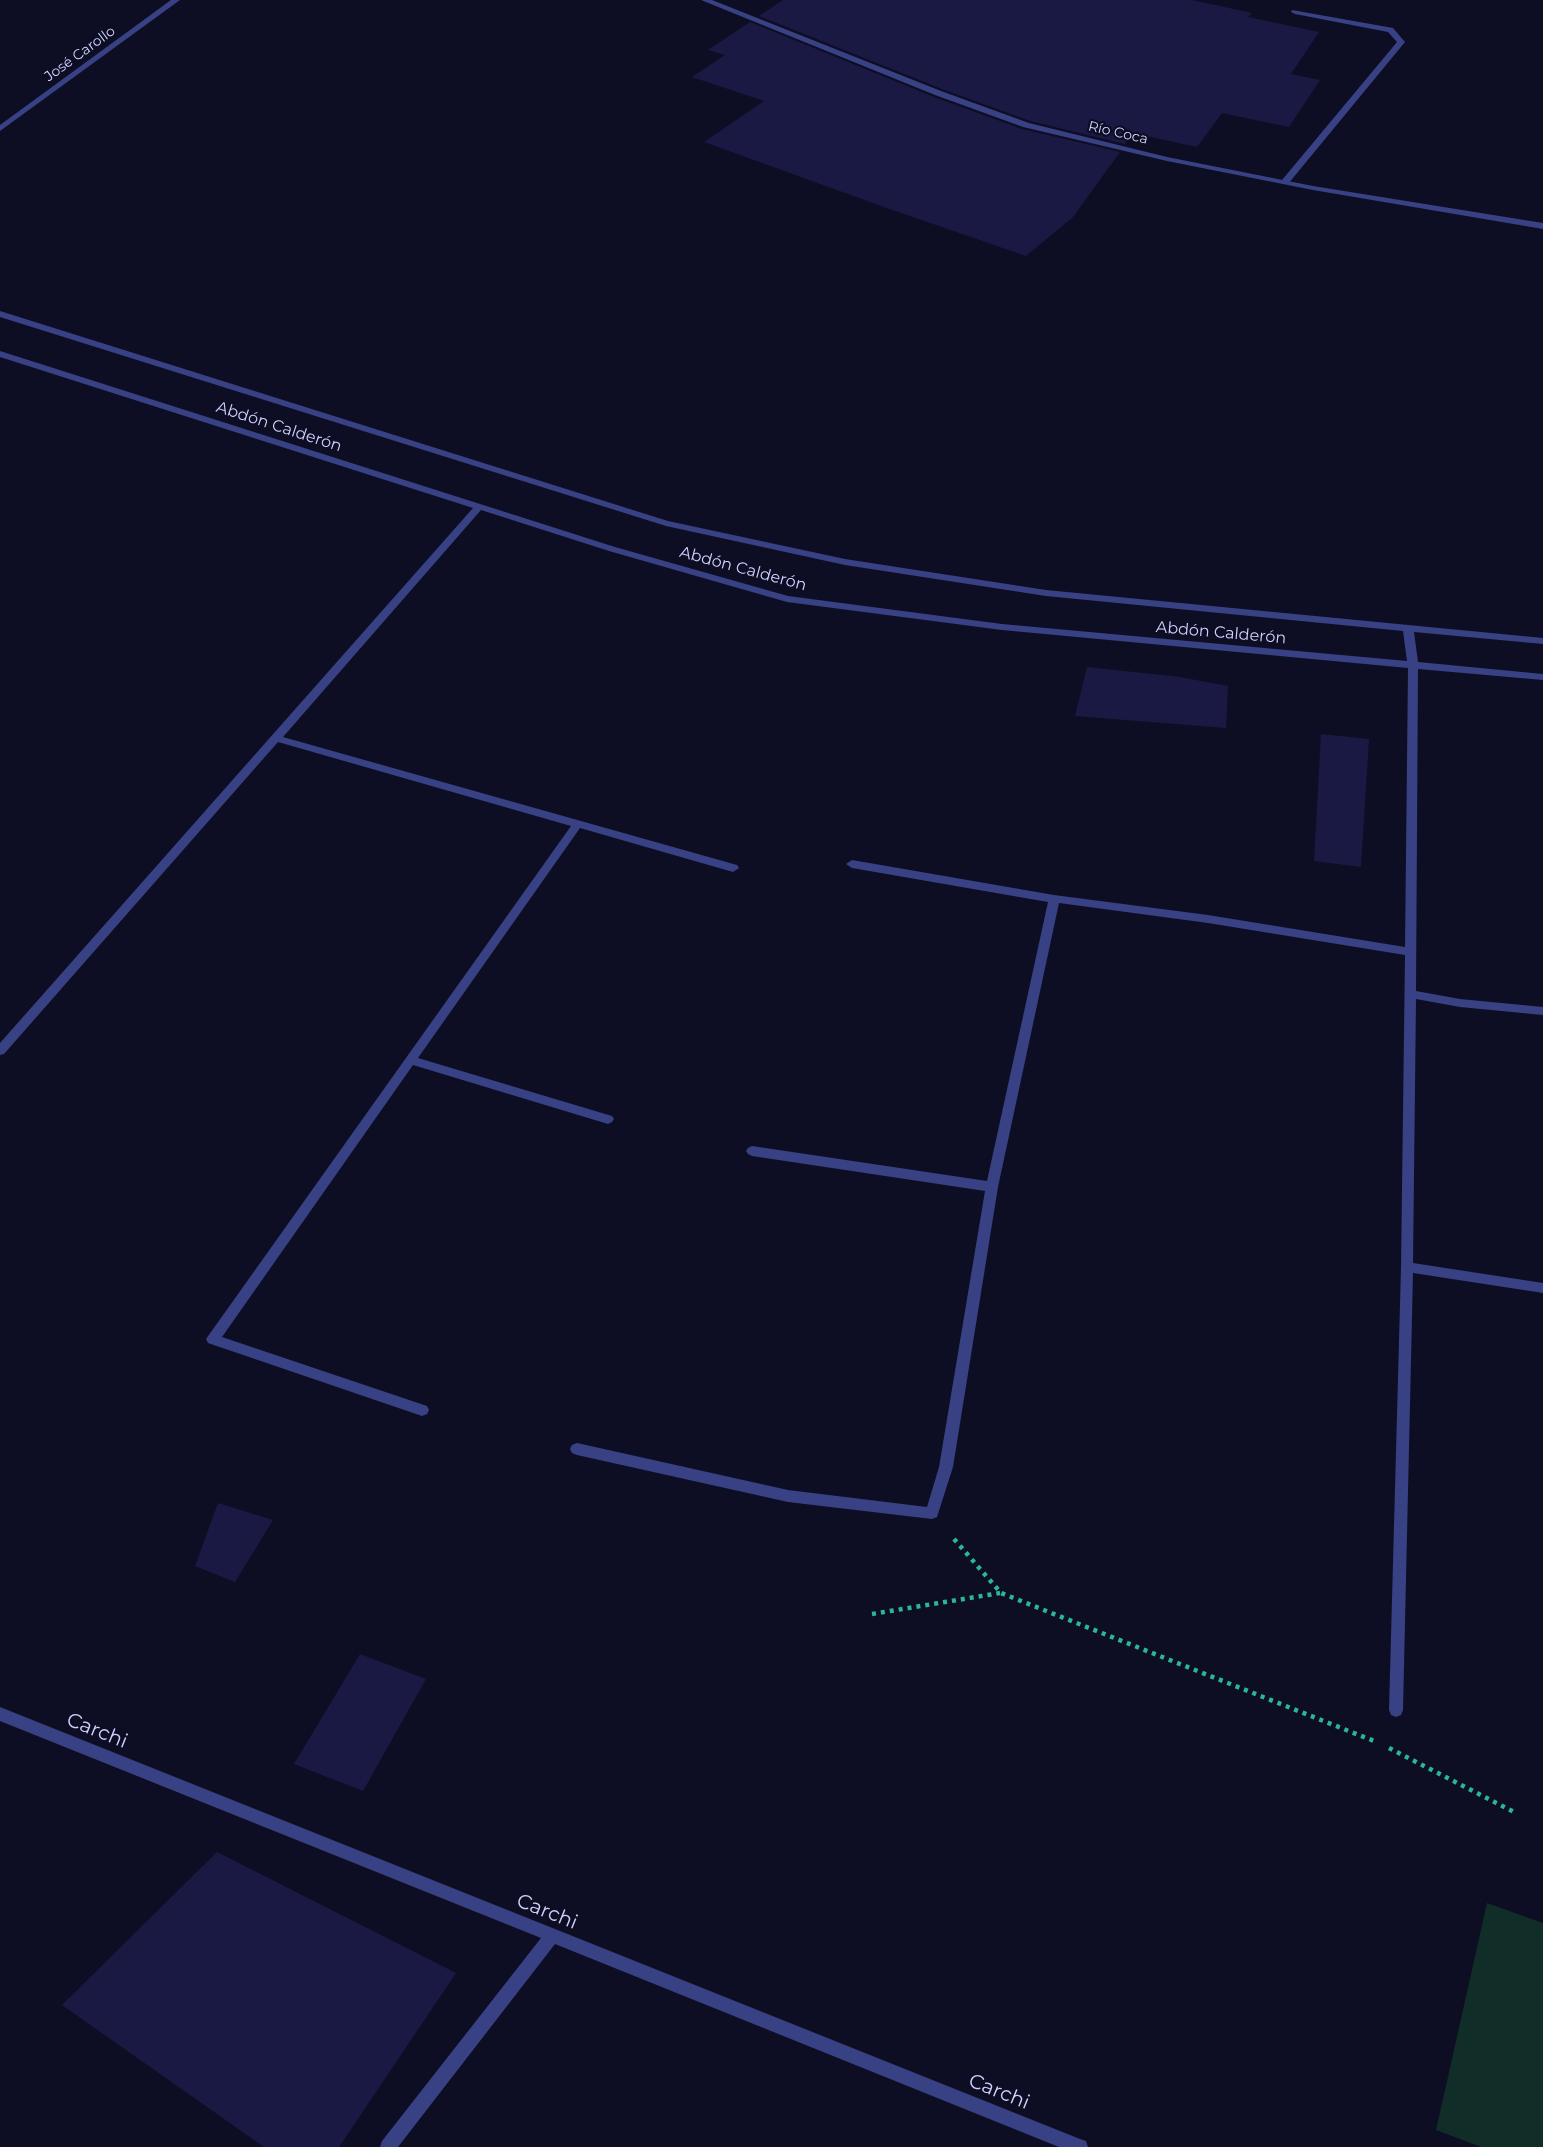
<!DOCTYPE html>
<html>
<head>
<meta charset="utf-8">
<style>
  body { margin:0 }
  canvas { display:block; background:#0d0d23 }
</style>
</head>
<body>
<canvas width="1543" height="2147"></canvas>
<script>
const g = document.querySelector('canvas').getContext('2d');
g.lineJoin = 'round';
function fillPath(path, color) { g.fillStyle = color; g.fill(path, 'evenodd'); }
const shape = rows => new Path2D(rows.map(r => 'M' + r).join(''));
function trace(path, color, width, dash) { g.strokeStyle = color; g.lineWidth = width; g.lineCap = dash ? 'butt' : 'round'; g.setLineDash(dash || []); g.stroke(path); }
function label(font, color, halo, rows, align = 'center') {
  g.font = font + ' Montserrat,sans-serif'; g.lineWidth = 4.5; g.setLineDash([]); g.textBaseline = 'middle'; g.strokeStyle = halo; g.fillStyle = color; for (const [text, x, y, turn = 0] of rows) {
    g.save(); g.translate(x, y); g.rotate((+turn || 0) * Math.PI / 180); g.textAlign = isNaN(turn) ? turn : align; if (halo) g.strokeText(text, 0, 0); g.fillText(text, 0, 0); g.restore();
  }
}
fillPath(shape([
  [1487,1903,1543,1923,1543,2147,1481,2147,1436,2130]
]), '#102d27');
fillPath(shape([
  [783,0,1192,0,1252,13,1248,17,1319,32,1291,74,1320,80,1289,127,1222,113,1197,147,1133,133,1125,144,1030,121,942,89,759,16],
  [750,22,934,97,1022,129,1120,152,1073,217,1026,256,884,207,704,142,764,101,692,77,725,55,708,50],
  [1087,667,1180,677,1228,686,1226,728,1075,716],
  [1321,734,1369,739,1361,867,1314,861],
  [218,1503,273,1520,235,1582,195,1566],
  [360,1654,426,1679,363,1791,294,1764],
  [217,1852,456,1973,339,2147,264,2147,62,2005]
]), '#1a1944');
trace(shape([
  [954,1539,1001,1593,1374,1741],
  [872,1614,1000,1593],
  [1389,1748,1514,1812]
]), '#2bb796', 4.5, [4, 5]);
fillPath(shape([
  [1292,10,1393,28,1405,42,1288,184,1282,184,1282,180,1397,42,1388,32,1295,14,1291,12,1292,10]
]), '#374183');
fillPath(shape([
  [171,0,180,0,0,131,0,125,171,0],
  [701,0,712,0,941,91,1029,123,1167,157,1313,186,1543,223,1543,229,1313,190,1167,161,1023,127,935,95,701,0],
  [0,311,668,521,845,559,1046,590,1543,638,1543,644,1414,632,1418,662,1543,674,1543,680,1418,669,1416,991,1460,999,1543,1007,1543,1015,1460,1007,1416,999,1413,1263,1543,1283,1543,1293,1413,1273,1403,1710,1401,1715,1396,1717,1391,1715,1389,1710,1401,1267,1405,955,1208,923,1059,903,998,1187,953,1467,937,1517,932,1519,788,1502,577,1455,572,1453,570,1449,572,1445,577,1443,788,1490,927,1507,939,1467,985,1191,752,1156,748,1154,746,1151,748,1148,752,1146,987,1181,1048,902,852,868,846,864,852,860,1054,895,1208,915,1405,947,1408,668,1002,630,787,602,609,551,481,510,283,737,737,865,739,868,733,872,580,828,418,1058,612,1116,614,1119,612,1122,608,1124,413,1065,222,1337,427,1406,429,1410,427,1414,422,1416,208,1343,206,1339,571,826,278,742,4,1054,0,1055,0,1043,473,508,0,357,0,351,615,547,788,596,1002,624,1407,661,1403,631,1046,596,845,565,666,526,0,317,0,311],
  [0,1707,1080,2139,1086,2141,1088,2147,1059,2147,555,1944,398,2147,380,2147,382,2141,541,1938,0,1721,0,1707]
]), '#374183');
label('14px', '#cfd2ff', '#0d0d23', [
  ["José Carollo",80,54,-36],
  ["Río Coca",1118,133,13]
]);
label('16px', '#cfd2ff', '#0d0d23', [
  ["Abdón Calderón",279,427,18],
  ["Abdón Calderón",743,569,15],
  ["Abdón Calderón",1221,633,5]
]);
label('20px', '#cfd2ff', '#0d0d23', [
  ["Carchi",97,1731,22],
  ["Carchi",547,1912,22],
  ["Carchi",999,2092,22]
]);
</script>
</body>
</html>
